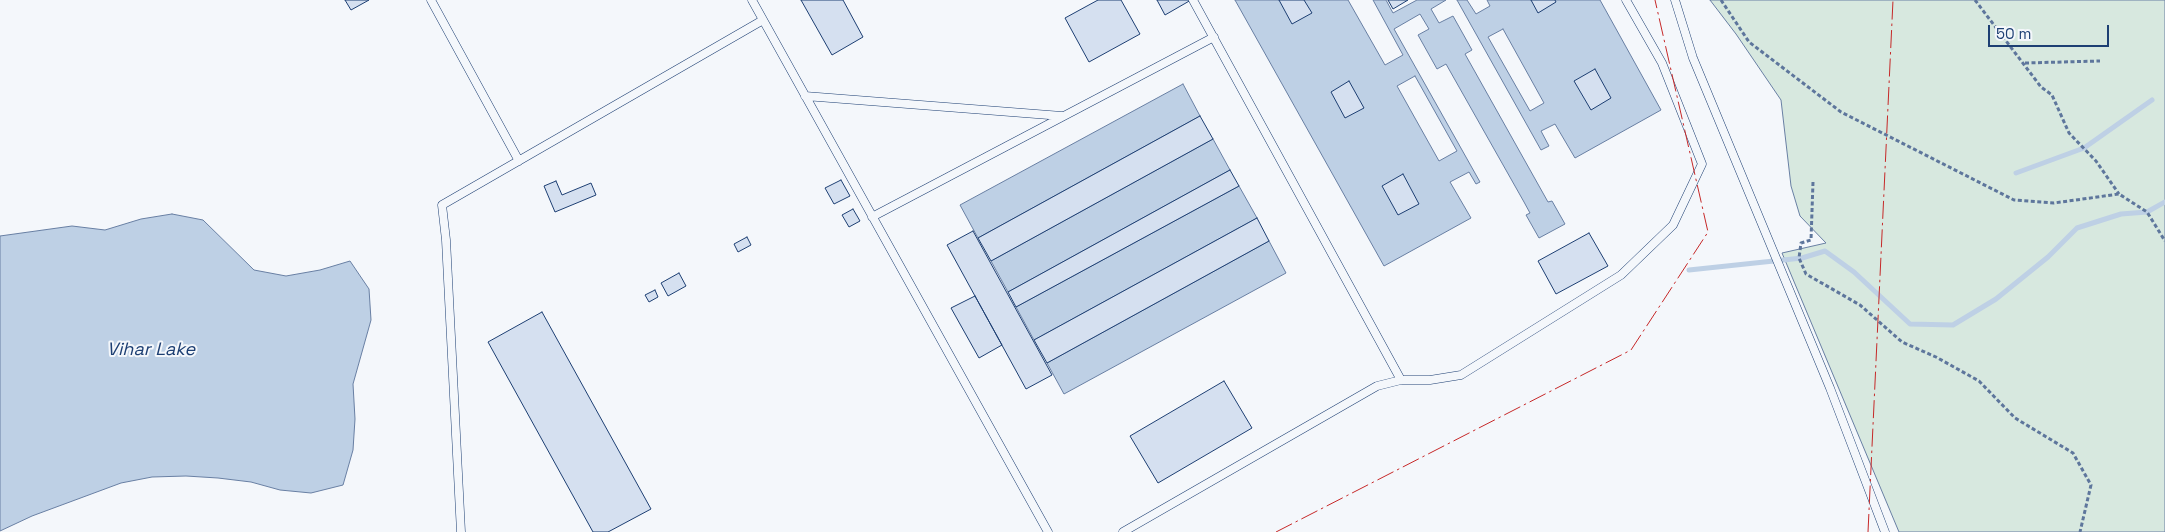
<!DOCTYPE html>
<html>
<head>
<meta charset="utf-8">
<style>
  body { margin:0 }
  #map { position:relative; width:2165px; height:532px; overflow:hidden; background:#f4f7fb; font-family:"Space Grotesk",sans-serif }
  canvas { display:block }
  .scale { position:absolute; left:1988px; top:25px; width:121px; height:22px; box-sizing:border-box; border:2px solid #1d3f73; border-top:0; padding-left:6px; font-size:15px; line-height:18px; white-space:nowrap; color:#1d3f73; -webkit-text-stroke:4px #f4f7fb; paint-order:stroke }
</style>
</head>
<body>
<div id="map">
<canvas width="2165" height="532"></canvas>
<div class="scale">50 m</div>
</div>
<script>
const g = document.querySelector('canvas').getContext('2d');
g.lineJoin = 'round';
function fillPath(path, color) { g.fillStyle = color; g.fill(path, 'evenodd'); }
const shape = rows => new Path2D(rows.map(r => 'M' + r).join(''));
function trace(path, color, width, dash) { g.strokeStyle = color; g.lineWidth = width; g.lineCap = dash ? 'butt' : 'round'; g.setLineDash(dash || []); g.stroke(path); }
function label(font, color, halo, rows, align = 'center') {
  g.font = font + ' "Space Grotesk",sans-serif'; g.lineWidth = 4; g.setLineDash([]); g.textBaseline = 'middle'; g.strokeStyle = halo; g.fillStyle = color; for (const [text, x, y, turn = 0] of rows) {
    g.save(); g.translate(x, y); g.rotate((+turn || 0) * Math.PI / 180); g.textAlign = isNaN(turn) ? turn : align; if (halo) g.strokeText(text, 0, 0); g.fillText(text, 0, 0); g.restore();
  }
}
const green = shape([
  [1710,0,2165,0,2165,532,1899,532,1782,253,1826,243,1800,216,1791,186,1781,100,1736,34,1710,0]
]);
fillPath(green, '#d7e8df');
trace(green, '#687fa3', 1);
const water = shape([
  [1235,0,1348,0,1385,65,1403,55,1373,0,1386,0,1393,13,1417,0,1446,0,1431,9,1439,23,1453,16,1472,50,1465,54,1548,202,1552,201,1565,224,1539,238,1526,215,1530,213,1524,202,1446,64,1437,69,1418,35,1429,29,1420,14,1394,29,1480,182,1476,184,1469,172,1450,182,1471,218,1384,266,1235,0],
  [1415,76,1457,151,1439,161,1397,86,1415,76],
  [1457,0,1467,0,1476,14,1490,6,1487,0,1600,0,1661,110,1575,158,1555,124,1541,131,1549,146,1541,150,1457,0],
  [1503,29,1544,103,1530,111,1488,37,1503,29],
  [1183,84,1200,116,978,238,960,205,1183,84],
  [1213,139,1230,170,1008,292,991,261,1213,139],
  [1239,186,1257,218,1034,340,1016,307,1239,186],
  [172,214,203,220,254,270,286,276,320,270,350,261,369,289,371,320,353,384,355,419,353,450,343,485,311,493,280,490,251,482,218,478,186,476,152,477,121,483,32,516,0,531,0,236,72,226,105,230,141,219,172,214],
  [1269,241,1286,273,1064,394,1047,363,1269,241]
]);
fillPath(water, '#bed0e5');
trace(water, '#687fa3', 1);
trace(shape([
  [2016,173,2084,148,2152,100],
  [1689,270,1802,258,1825,251,1854,272,1910,324,1953,325,1996,299,2048,257,2077,228,2121,214,2147,212,2165,202]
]), '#bed0e5', 5);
const building = shape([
  [345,0,369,0,351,10,345,0],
  [801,0,843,0,863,37,832,55,801,0],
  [1098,0,1121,0,1140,34,1089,62,1065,18,1098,0],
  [1157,0,1191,0,1165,15,1157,0],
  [1279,0,1304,0,1312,13,1292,24,1279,0],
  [1388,0,1408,0,1393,9,1388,0],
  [1531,0,1555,0,1556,2,1538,13,1531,0],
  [1595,69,1611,98,1591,110,1574,81,1595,69],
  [1349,81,1364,108,1345,118,1331,92,1349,81],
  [1200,116,1213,139,991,261,978,238,1200,116],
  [1230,170,1239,186,1016,307,1008,292,1230,170],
  [1403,174,1419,204,1398,215,1382,186,1403,174],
  [841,180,850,196,834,204,825,188,841,180],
  [556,181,562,195,591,183,596,195,555,212,544,186,556,181],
  [853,209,860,221,849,227,842,215,853,209],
  [1257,218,1269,241,1047,363,1034,340,1257,218],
  [973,231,1052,375,1026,389,947,245,973,231],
  [1589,233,1608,266,1556,294,1538,261,1589,233],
  [747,237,751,245,738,252,734,244,747,237],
  [679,273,686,286,668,296,661,283,679,273],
  [655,290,658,297,649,302,645,295,655,290],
  [975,296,1002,345,979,358,951,308,975,296],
  [542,312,651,509,608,532,593,532,488,342,542,312],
  [1224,381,1252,428,1158,483,1130,436,1224,381]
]);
fillPath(building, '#d5e0f0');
trace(building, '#1d3f73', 1);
const lane = shape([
  [431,0,519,161],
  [752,0,1048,532],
  [1193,0,1401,380],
  [1675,0,1693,58,1830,388,1885,532],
  [805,96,1062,116],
  [872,217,1214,37],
  [461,532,446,240,442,205,763,20],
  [1123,532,1377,386,1401,380,1430,380,1461,375,1621,275,1673,225,1702,164,1662,63,1626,0]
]);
trace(lane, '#1d3f73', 9);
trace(shape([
  [1721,0,1749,42,1841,112,2014,200,2054,203,2119,194,2147,212,2165,241],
  [1975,0,2041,87,2052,95,2069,133,2096,161,2119,194],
  [2025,63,2100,61],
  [1813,182,1811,240,1801,243,1799,258,1806,274,1860,305,1902,342,1936,357,1979,381,2015,418,2073,453,2091,485,2080,532]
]), '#5e769c', 3, [4, 2.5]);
trace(lane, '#f4f7fb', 8);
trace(shape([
  [1276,532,1631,350,1708,232,1655,0],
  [1868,532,1893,0]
]), '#c62828', 1, [18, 4, 2.5, 4]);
label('italic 18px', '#1d3f73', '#f4f7fb', [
  ["Vihar Lake",151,350]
]);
</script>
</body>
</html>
